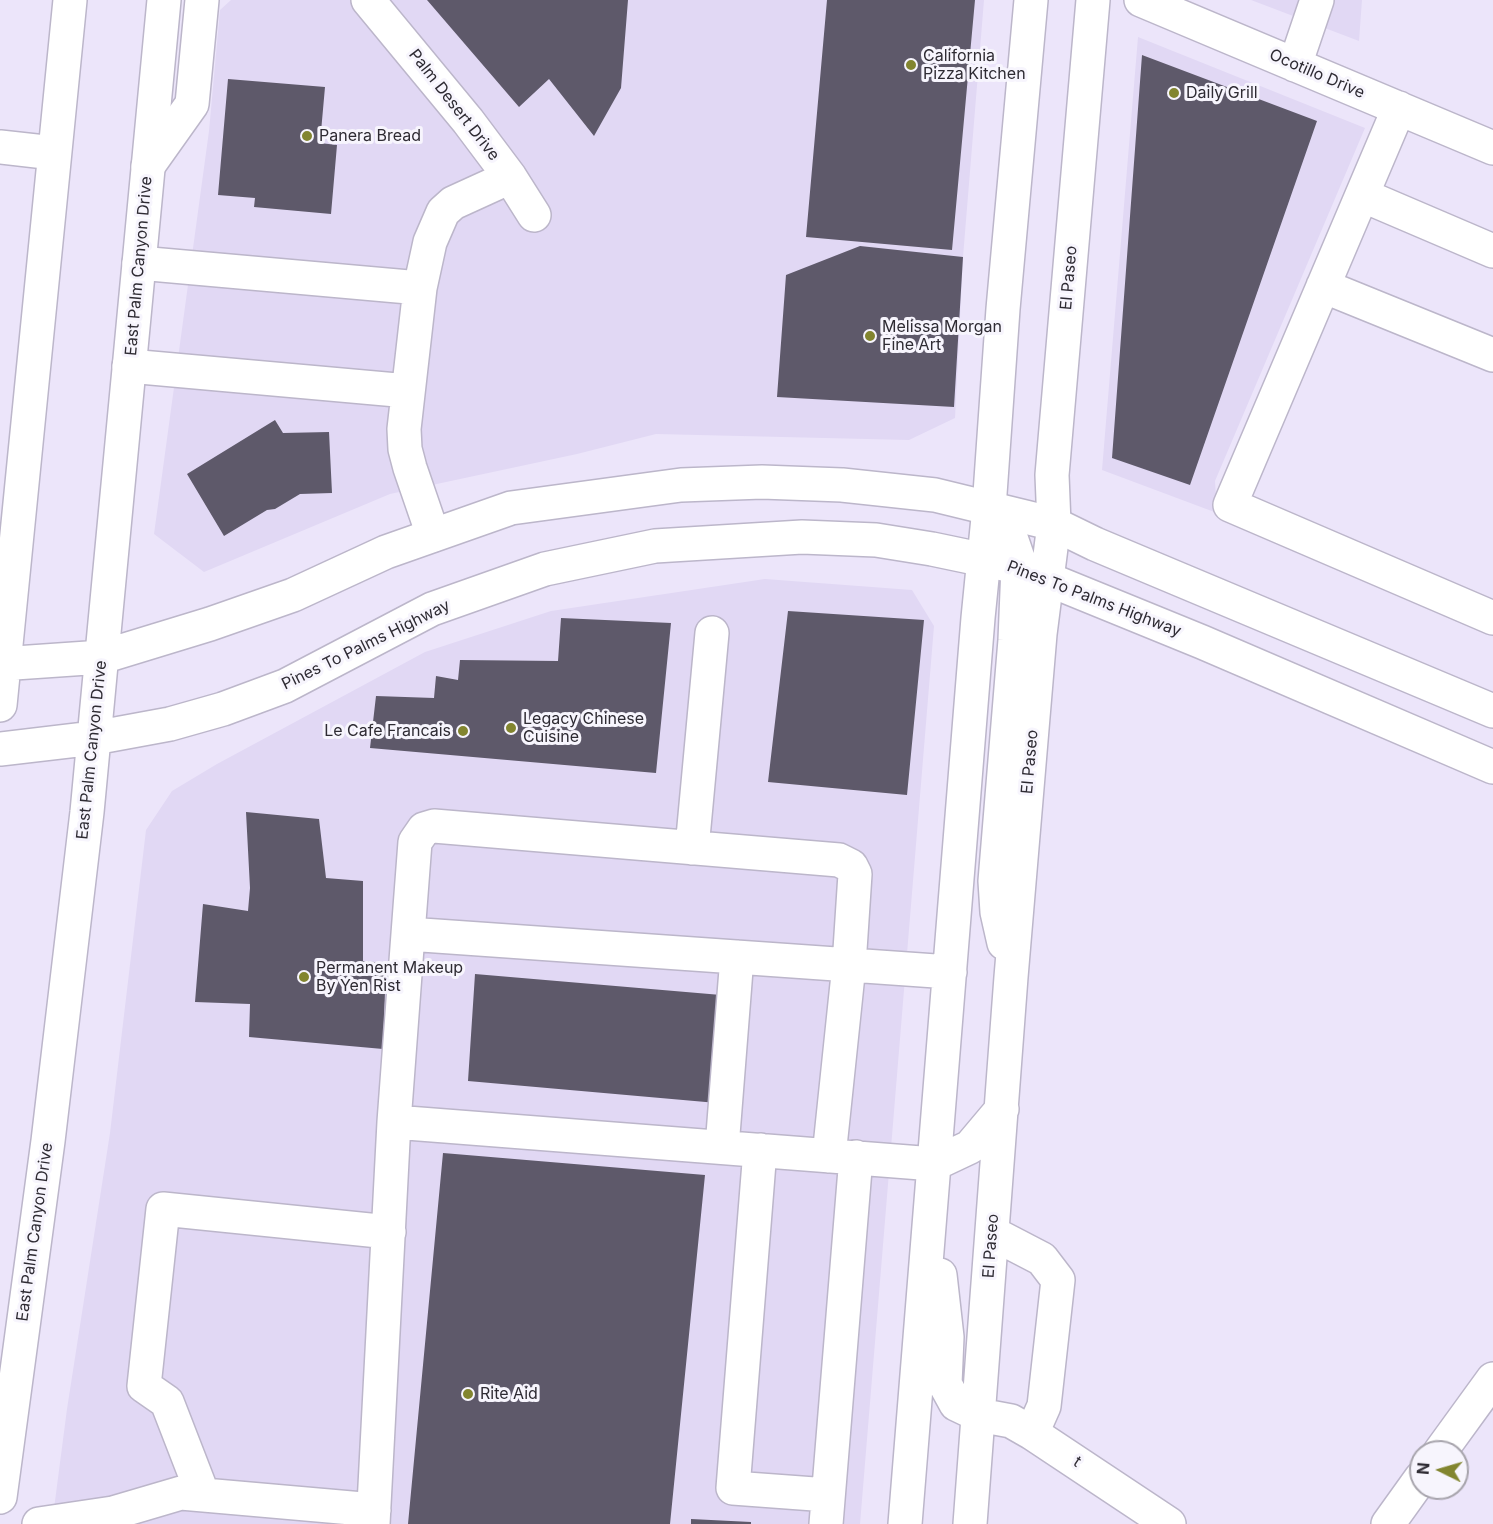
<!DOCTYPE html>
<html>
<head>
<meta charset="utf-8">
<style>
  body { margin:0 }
  #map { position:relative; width:1493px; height:1524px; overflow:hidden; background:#ece5fa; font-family:Inter,sans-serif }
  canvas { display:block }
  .north { position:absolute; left:1409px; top:1440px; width:60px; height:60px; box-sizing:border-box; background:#f7f5fd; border:2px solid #a7a4ac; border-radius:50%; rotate:275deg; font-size:16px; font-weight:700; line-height:24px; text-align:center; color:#2e2b33 }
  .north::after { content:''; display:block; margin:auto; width:21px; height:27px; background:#82852f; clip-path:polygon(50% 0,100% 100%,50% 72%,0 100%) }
</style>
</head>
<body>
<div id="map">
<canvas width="1493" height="1524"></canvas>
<div class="north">N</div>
</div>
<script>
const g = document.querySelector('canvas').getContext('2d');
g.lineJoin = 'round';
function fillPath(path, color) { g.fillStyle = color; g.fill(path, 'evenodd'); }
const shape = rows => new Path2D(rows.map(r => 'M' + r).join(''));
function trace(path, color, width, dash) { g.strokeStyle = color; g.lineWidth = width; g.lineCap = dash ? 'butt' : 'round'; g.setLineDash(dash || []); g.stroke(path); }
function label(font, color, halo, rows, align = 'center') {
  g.font = font + ' Inter,sans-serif'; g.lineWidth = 6; g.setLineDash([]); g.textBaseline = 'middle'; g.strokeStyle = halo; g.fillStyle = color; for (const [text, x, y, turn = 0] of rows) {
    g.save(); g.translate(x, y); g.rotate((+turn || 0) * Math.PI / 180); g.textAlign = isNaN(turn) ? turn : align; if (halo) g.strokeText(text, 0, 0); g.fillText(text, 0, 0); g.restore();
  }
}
fillPath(shape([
  [231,0,984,0,963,257,955,418,909,440,656,434,577,454,390,494,204,572,154,534,209,131,220,10],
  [1251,0,1362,0,1359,41],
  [1138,37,1365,128,1215,481,1217,513,1102,470],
  [765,579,912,590,934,626,860,1524,52,1524,67,1409,110,1133,146,830,172,791,217,764,425,652,551,611]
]), '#e1d8f4');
fillPath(shape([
  [427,0,628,0,621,88,594,136,549,79,519,107],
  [827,0,975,0,952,250,806,237],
  [1142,55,1317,121,1190,485,1112,458],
  [228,79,325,87,320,143,337,145,331,214,254,207,255,198,218,195],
  [860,246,963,257,954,407,777,397,786,275],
  [275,420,283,433,329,432,332,493,300,494,275,509,267,510,224,536,187,474],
  [788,611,924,620,907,795,768,782],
  [561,618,671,623,656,773,370,748,376,696,434,698,436,676,458,680,460,660,558,661],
  [246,812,319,819,326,878,363,881,363,961,386,963,383,1049,249,1037,250,1004,195,1002,203,904,248,911,250,888],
  [475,974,721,995,717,1103,468,1081],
  [443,1153,705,1175,670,1524,408,1524],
  [691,1519,751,1522,751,1524,691,1524]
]), '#5e596a');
const minor = shape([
  [368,0,468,121,510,177,534,215],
  [1141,0,1493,148],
  [1295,65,1317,0],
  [1399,108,1230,505,1493,618],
  [0,147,54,153],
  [148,166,192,104,202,0],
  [1362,195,1493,251],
  [139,263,420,288,404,429,405,449,410,468,433,535],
  [1323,286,1493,355],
  [420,288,430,242,443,212,453,203,510,177],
  [129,366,408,391],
  [994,508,1007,526,1018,558,1018,567,1015,640,995,881,997,912,1004,943],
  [692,848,712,633],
  [408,934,415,842,424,829,434,826,839,860,851,866,855,874,849,965,829,1156],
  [950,972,408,934,394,1122,934,1164,970,1147,1002,1109],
  [722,1147,737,957],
  [760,1150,733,1488,828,1495],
  [992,1233,1042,1259,1058,1280,1044,1406,1032,1433],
  [940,1275,947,1337,945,1384,956,1404,979,1415,1011,1421,1032,1433,1169,1524],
  [1440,1452,1493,1379],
  [203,1495,167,1402,144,1386,163,1209,389,1232],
  [39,1524,113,1513,181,1493,374,1510],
  [373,1524,394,1122],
  [826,1524,856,1157],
  [905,1524,978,618,989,508,1003,309,1031,0],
  [970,1524,1011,977,1040,634,1054,524,1052,475,1093,0],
  [1388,1524,1421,1478]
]);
const major = shape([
  [0,664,102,657,210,624,293,595,386,552,511,508,681,485,762,482,842,485,935,495,1054,524,1095,544,1493,711],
  [0,705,70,0],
  [0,749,94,738,170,724,223,709,285,686,432,609,545,569,655,546,802,537,876,540,932,549,1018,567,1202,642,1493,767],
  [0,1497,48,1141,87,812,164,0]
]);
trace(minor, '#bcb6ca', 36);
trace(major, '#bcb6ca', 36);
trace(minor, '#fff', 33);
trace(major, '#fff', 33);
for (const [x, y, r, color] of [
  [911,65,6,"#82852f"],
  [1174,93,6,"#82852f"],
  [307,136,6,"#82852f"],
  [870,336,6,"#82852f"],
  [511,728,6,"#82852f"],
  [463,731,6,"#82852f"],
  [304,977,6,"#82852f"],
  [468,1394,6,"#82852f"]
]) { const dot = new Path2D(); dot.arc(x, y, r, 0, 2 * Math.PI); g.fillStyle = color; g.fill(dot); trace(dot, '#f7f5fd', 2); }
label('16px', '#2e2b33', '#f7f5fd', [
  ["California",923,56],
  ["Pizza Kitchen",923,74],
  ["Daily Grill",1186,93],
  ["Panera Bread",319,136],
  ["Melissa Morgan",882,327],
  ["Fine Art",882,345],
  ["Legacy Chinese",523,719],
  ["Cuisine",523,737],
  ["Le Cafe Francais",451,731,"right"],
  ["Permanent Makeup",316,968],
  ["By Yen Rist",316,986],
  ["Rite Aid",480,1394]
], 'left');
label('16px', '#2e2b33', '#f7f5fd', [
  ["Ocotillo Drive",1317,74,23],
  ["Palm Desert Drive",454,105,52],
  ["East Palm Canyon Drive",139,266,-85],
  ["El Paseo",1069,278,-85],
  ["Pines To Palms Highway",1094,599,21],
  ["Pines To Palms Highway",366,645,-26],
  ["East Palm Canyon Drive",92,750,-84],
  ["El Paseo",1030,762,-85],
  ["East Palm Canyon Drive",35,1232,-82],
  ["El Paseo",991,1246,-86],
  ["t",1077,1462,34]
]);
</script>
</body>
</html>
